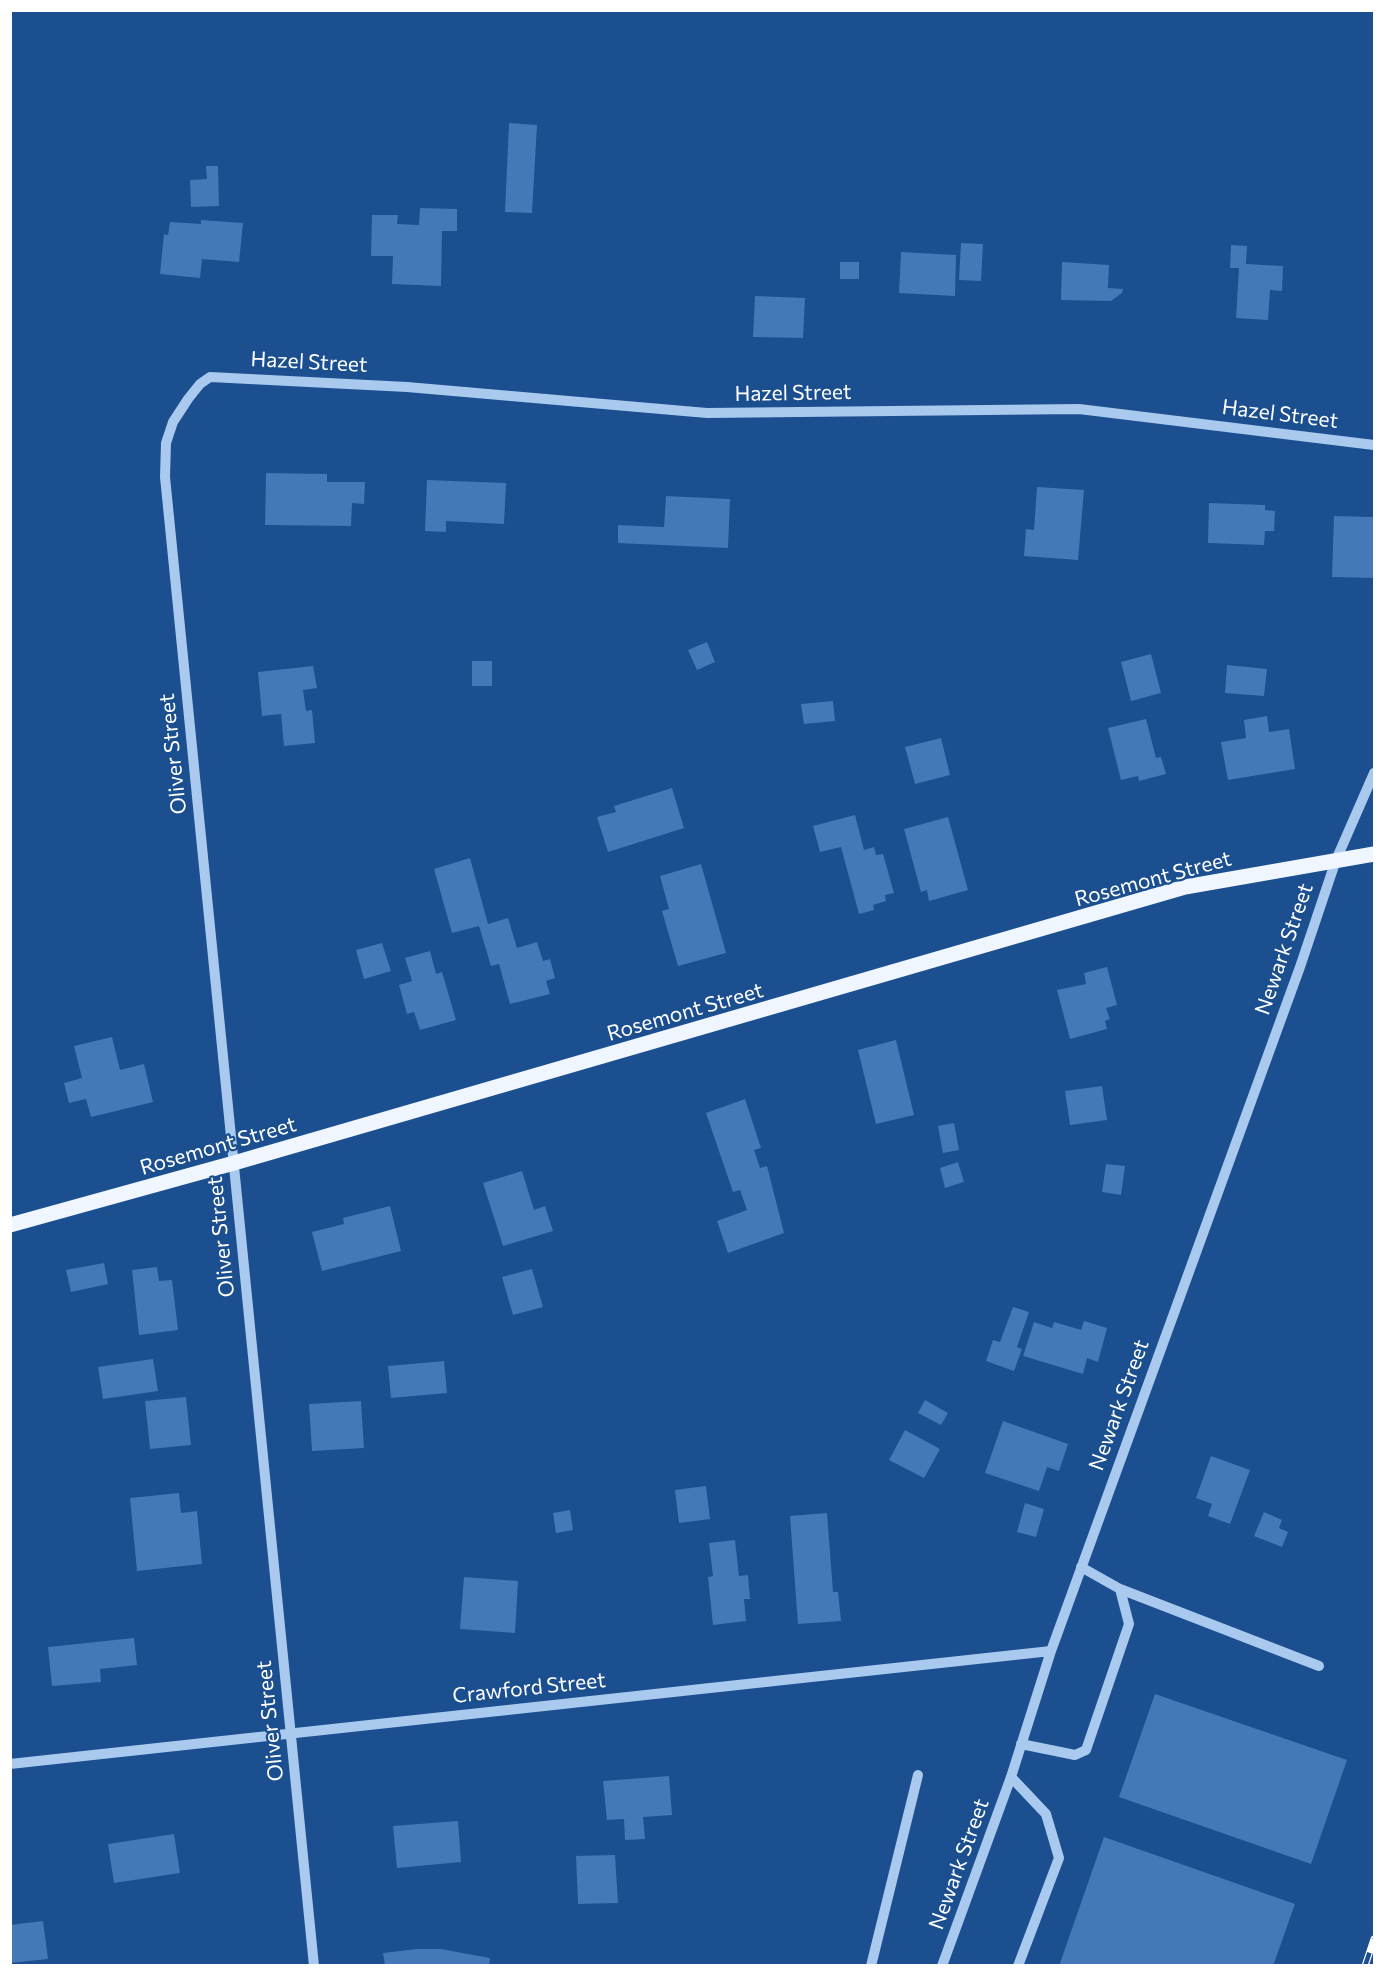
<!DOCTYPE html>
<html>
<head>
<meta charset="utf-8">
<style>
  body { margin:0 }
  #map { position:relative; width:1385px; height:1976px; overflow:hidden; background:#1b4f8f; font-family:Commissioner,sans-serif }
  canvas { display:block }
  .frame { position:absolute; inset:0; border:12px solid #fff; pointer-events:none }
</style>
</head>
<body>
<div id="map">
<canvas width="1385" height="1976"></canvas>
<div class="frame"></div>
</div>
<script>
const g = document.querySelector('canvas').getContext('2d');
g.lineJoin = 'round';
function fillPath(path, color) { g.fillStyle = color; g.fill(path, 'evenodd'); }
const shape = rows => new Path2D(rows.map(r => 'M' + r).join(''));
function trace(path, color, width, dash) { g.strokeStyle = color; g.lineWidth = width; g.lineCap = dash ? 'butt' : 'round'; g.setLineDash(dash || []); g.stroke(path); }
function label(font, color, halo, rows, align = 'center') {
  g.font = font + ' Commissioner,sans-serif'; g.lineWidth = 4.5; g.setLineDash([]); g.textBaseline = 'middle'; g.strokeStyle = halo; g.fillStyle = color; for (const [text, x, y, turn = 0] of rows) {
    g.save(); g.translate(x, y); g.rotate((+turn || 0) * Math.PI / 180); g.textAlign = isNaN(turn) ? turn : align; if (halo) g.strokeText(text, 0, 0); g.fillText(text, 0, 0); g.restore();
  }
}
fillPath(shape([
  [509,123,537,125,532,213,505,212],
  [206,166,218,166,219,206,191,207,190,180,207,179],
  [420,208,457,209,457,231,442,231,441,286,392,284,393,256,371,256,372,215,398,215,397,224,419,225],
  [201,220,243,223,239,262,202,259,200,278,160,274,164,234,168,235,170,222,201,224],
  [961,243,983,244,981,281,959,280],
  [1231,245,1247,246,1246,264,1283,266,1282,291,1270,290,1268,320,1236,318,1239,268,1230,268],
  [901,252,956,255,955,296,899,293],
  [840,262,859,262,859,279,840,279],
  [1062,262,1109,265,1108,288,1123,289,1122,293,1111,301,1061,300],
  [755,296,805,298,803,338,753,337],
  [266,473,327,474,327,482,365,482,364,504,352,503,351,526,265,525],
  [427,480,506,483,504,524,446,521,446,532,425,531],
  [1037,487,1084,490,1078,560,1024,556,1026,529,1034,530],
  [666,496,730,499,728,548,618,543,618,525,664,527],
  [1209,503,1265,505,1265,510,1275,511,1274,531,1265,531,1264,545,1208,543],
  [1334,516,1374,517,1374,578,1332,577],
  [707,642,715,662,697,670,688,650],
  [1151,654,1161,693,1131,701,1121,662],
  [472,661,492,661,492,686,472,686],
  [1227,665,1267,669,1264,696,1225,693],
  [313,666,317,688,303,690,306,711,312,710,315,743,284,746,281,714,262,716,258,672],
  [833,701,835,721,804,724,801,704],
  [1267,716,1269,732,1289,729,1295,769,1228,780,1221,742,1246,738,1244,720],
  [1146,719,1156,758,1161,757,1166,774,1139,781,1138,776,1121,780,1108,728],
  [941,738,950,775,915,784,905,747],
  [672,788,684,828,608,852,597,817,616,812,614,806],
  [855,815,864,850,874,847,876,855,883,854,894,893,885,895,886,901,873,905,874,910,859,914,841,847,820,852,813,826],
  [948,817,968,890,929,901,927,890,921,892,904,829],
  [470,858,488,924,508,918,517,948,537,942,543,961,550,959,555,978,546,981,550,994,510,1004,499,964,491,966,479,926,452,933,434,869],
  [701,864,726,953,678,966,662,911,669,909,660,876],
  [382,943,391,971,364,979,356,950],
  [430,951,436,974,442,972,456,1020,420,1030,414,1012,407,1014,399,985,412,981,405,958],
  [1107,967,1117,1005,1106,1008,1110,1019,1105,1021,1107,1029,1070,1039,1057,990,1086,984,1084,973],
  [112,1037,120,1070,144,1064,153,1102,91,1117,86,1099,69,1103,64,1083,82,1078,74,1046],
  [896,1040,914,1115,876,1124,858,1050],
  [1102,1086,1107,1120,1070,1125,1065,1091],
  [745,1099,761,1148,754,1150,760,1168,767,1166,784,1233,728,1253,717,1221,747,1210,740,1190,733,1192,706,1113],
  [954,1123,959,1150,943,1153,938,1126],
  [958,1162,964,1182,945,1188,940,1168],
  [1106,1164,1125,1166,1121,1195,1102,1192],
  [522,1171,534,1210,545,1206,553,1231,503,1246,483,1183],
  [390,1206,401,1251,322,1271,312,1232,344,1224,343,1218],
  [104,1263,108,1284,71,1292,66,1270],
  [157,1267,159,1281,172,1280,178,1330,139,1335,132,1270],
  [532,1269,543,1307,513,1315,502,1277],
  [1013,1307,1029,1312,1017,1347,1022,1349,1014,1371,986,1361,993,1340,1000,1342],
  [1084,1321,1107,1328,1098,1362,1087,1358,1083,1374,1023,1356,1034,1322,1052,1328,1054,1322,1081,1330],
  [153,1359,158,1391,103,1399,98,1367],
  [444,1361,447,1393,391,1398,388,1366],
  [186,1397,191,1445,150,1449,145,1401],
  [925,1400,948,1413,941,1425,918,1413],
  [361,1401,364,1448,312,1451,309,1404],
  [1003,1421,1068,1444,1059,1471,1047,1467,1039,1491,985,1473],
  [905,1430,940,1449,924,1478,889,1460],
  [1211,1456,1250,1470,1230,1524,1208,1516,1212,1504,1196,1498],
  [706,1486,710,1519,679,1523,675,1490],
  [179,1493,181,1513,197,1511,202,1564,137,1571,130,1498],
  [1025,1503,1044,1509,1036,1537,1017,1532],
  [570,1510,573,1530,556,1533,553,1513],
  [1264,1512,1282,1520,1279,1528,1288,1532,1282,1547,1254,1536],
  [827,1513,833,1592,838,1592,841,1621,798,1624,790,1516],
  [735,1540,739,1576,748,1575,750,1599,744,1599,746,1621,713,1625,708,1577,713,1576,709,1543],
  [464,1577,518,1581,515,1633,460,1629],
  [134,1638,137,1665,100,1669,101,1682,52,1686,48,1647],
  [1155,1694,1347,1760,1311,1864,1119,1797],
  [669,1776,672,1815,643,1817,645,1839,625,1840,624,1819,607,1820,603,1781],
  [458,1821,461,1862,397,1868,393,1826],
  [174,1834,180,1873,114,1883,108,1844],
  [1104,1837,1295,1904,1273,1966,1059,1966],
  [615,1855,618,1903,578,1904,576,1856],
  [43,1921,48,1959,10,1963,10,1925],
  [417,1949,441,1949,490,1958,489,1966,385,1966,383,1953]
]), '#4478b7');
trace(shape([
  [1120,1589,1319,1666],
  [1021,1744,1075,1755,1086,1750,1129,1624,1120,1589,1081,1567],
  [10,1764,1051,1651],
  [1011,1777,1046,1814,1059,1858,1018,1966],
  [314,1966,165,477,166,443,173,422,188,399,200,384,210,377,407,387,707,413,1079,409,1374,445],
  [871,1966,918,1775],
  [942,1966,1011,1777,1051,1651,1300,967,1336,860,1374,773]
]), '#a9c9ee', 10);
trace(shape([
  [10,1225,234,1163,1185,887,1374,854]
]), '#f0f6ff', 15);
const rail = shape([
  [1365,1966,1374,1939]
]);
trace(rail, '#fff', 7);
trace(rail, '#1b4f8f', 4.5, [14]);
label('21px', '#fff', '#1b4f8f', [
  ["Hazel Street",309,362,3],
  ["Hazel Street",793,393,-1],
  ["Hazel Street",1280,414,7],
  ["Oliver Street",173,754,-96],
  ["Rosemont Street",1153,879,-15],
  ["Newark Street",1284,949,-71],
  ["Rosemont Street",685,1012,-16],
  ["Rosemont Street",218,1146,-16],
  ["Oliver Street",221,1237,-96],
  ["Newark Street",1119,1405,-70],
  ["Crawford Street",529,1688,-6],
  ["Oliver Street",270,1721,-96],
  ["Newark Street",959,1864,-70]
]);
</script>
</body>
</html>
